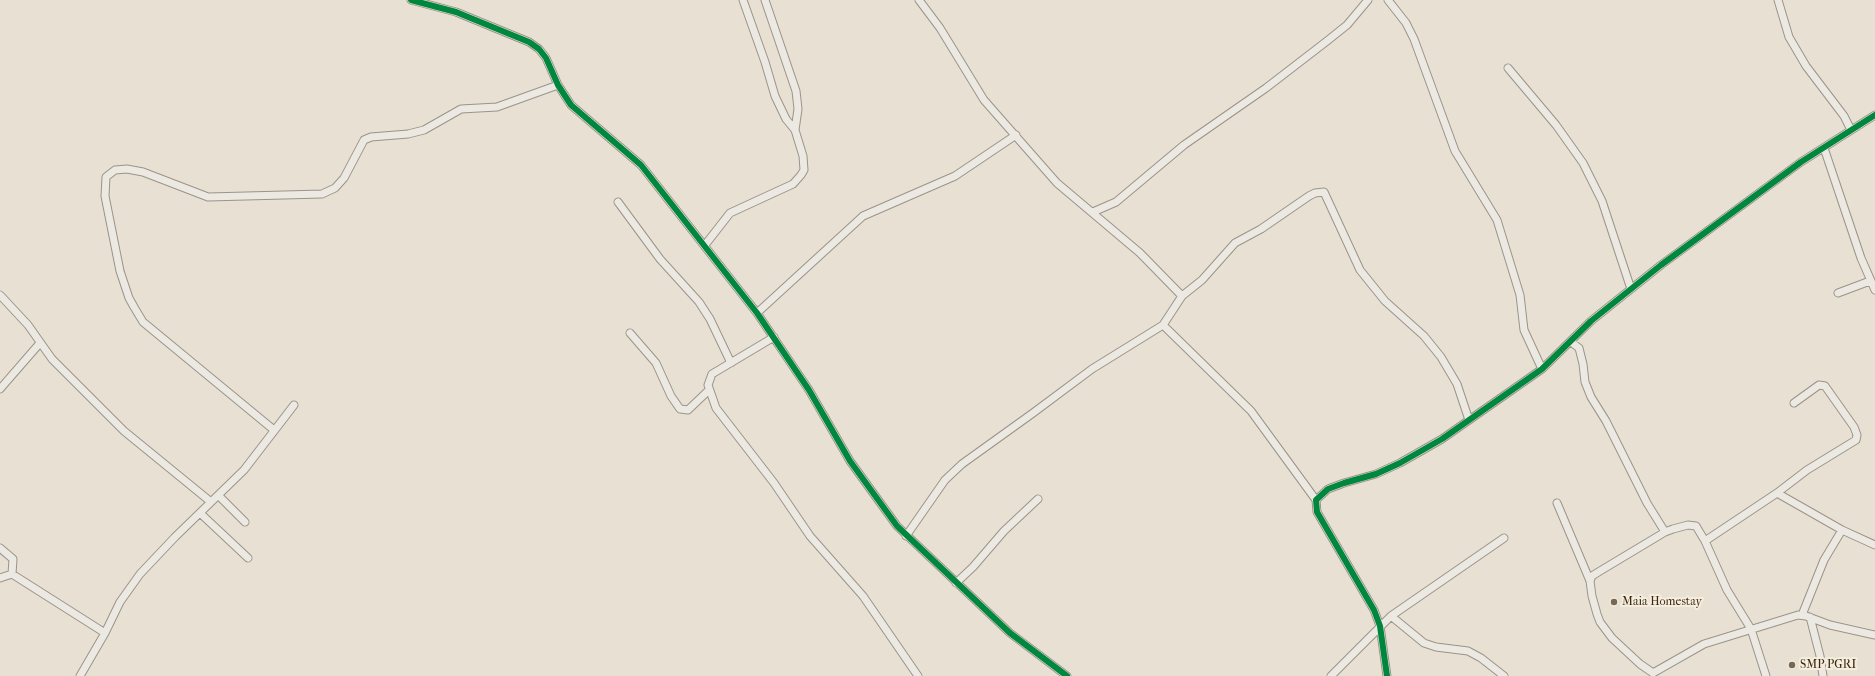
<!DOCTYPE html>
<html>
<head>
<meta charset="utf-8">
<style>
  body { margin:0 }
  canvas { display:block; background:#e8e0d3 }
</style>
</head>
<body>
<canvas width="1875" height="676"></canvas>
<script>
const g = document.querySelector('canvas').getContext('2d');
g.lineJoin = 'round';
const shape = rows => new Path2D(rows.map(r => 'M' + r).join(''));
function trace(path, color, width, dash) { g.strokeStyle = color; g.lineWidth = width; g.lineCap = dash ? 'butt' : 'round'; g.setLineDash(dash || []); g.stroke(path); }
function label(font, color, halo, rows, align = 'center') {
  g.font = font + ' "IM FELL French Canon",serif'; g.lineWidth = 4; g.setLineDash([]); g.textBaseline = 'middle'; g.strokeStyle = halo; g.fillStyle = color; for (const [text, x, y, turn = 0] of rows) {
    g.save(); g.translate(x, y); g.rotate((+turn || 0) * Math.PI / 180); g.textAlign = isNaN(turn) ? turn : align; if (halo) g.strokeText(text, 0, 0); g.fillText(text, 0, 0); g.restore();
  }
}
const minor = shape([
  [411,0,456,12,529,42,539,49,546,58,558,85,571,105,641,165,757,313,809,390,850,461,897,526,1010,633,1067,676],
  [765,0,796,91,798,109,795,130],
  [919,0,940,28,984,100,1057,183,1140,253,1182,296,1202,280,1235,243,1261,229,1309,196,1315,193,1324,192,1360,270,1385,301,1424,336,1441,357,1457,384,1469,420],
  [1388,0,1406,23,1414,39,1455,151,1497,220,1520,295,1524,330,1542,369],
  [1778,0,1789,37,1806,66,1844,116,1851,130],
  [1508,68,1556,125,1583,163,1602,201,1631,289],
  [1824,148,1861,258,1875,290],
  [618,202,660,259,699,302,710,319,731,363],
  [1093,212,1116,202,1184,145,1266,88,1327,41,1347,25,1368,0],
  [705,245,730,213,793,184,801,175,804,170,803,156,795,130,786,119,775,96,765,62,743,0],
  [1838,293,1870,281],
  [0,295,28,325,52,359,124,431,211,502],
  [1182,296,1163,325,1251,411,1316,500],
  [757,313,863,216,955,176,1016,135],
  [630,333,656,363,671,396,680,409,688,410,709,390],
  [774,337,712,374,708,385,716,408,774,483,810,536,863,596,918,676],
  [1571,342,1579,348,1583,364,1585,382,1591,397,1606,421,1647,503,1665,532],
  [0,389,40,343],
  [1794,403,1819,385,1825,386,1854,427,1857,435,1856,440,1807,470,1777,493,1705,541,1696,526,1688,525,1673,529,1665,532,1600,571,1592,576,1590,581,1592,596,1597,614,1600,622,1612,638,1640,664,1653,673,1704,644,1798,615,1806,616,1830,625,1875,635],
  [274,430,143,322,134,307,129,298,120,271,105,196,106,177,115,170,127,169,143,172,208,197,322,194,335,188,344,178,364,140,371,137,408,134,424,130,461,109,497,107,558,85],
  [1777,493,1842,530,1875,545],
  [219,496,245,522],
  [1557,503,1590,581],
  [200,513,248,558],
  [906,536,945,480,962,464,1033,413,1092,369,1163,325],
  [1705,541,1727,590,1751,629,1766,676],
  [0,548,13,559,12,574,105,633],
  [0,578,12,574],
  [956,583,973,567,1004,531,1038,499],
  [1802,615,1824,560,1842,530],
  [1391,616,1424,643,1436,647,1468,651,1481,658,1504,676],
  [1810,617,1820,656,1823,676],
  [80,676,105,633,120,602,140,574,175,537,244,470,294,405],
  [1331,676,1391,616,1504,538],
  [1387,676,1380,626,1374,610,1317,512,1316,500,1328,489,1344,483,1376,474,1400,463,1442,439,1542,369,1591,321,1661,265,1801,162,1875,115]
]);
trace(minor, '#9a9489', 9);
trace(minor, '#ece8e2', 7);
trace(shape([
  [411,0,456,12,529,42,539,49,546,58,558,85,571,105,641,165,757,313,809,390,850,461,897,526,1010,633,1067,676],
  [1387,676,1380,626,1374,610,1317,512,1316,500,1328,489,1344,483,1376,474,1400,463,1442,439,1542,369,1591,321,1661,265,1801,162,1875,115]
]), '#00873e', 6);
for (const [x, y, r, color] of [
  [1614,602,4,"#786856"],
  [1792,665,4,"#786856"]
]) { const dot = new Path2D(); dot.arc(x, y, r, 0, 2 * Math.PI); g.fillStyle = color; g.fill(dot); trace(dot, '#f5eddd', 1.5); }
label('12px', '#3b2812', '#f5eddd', [
  ["Maia Homestay",1622,602],
  ["SMP PGRI",1800,665]
], 'left');
</script>
</body>
</html>
